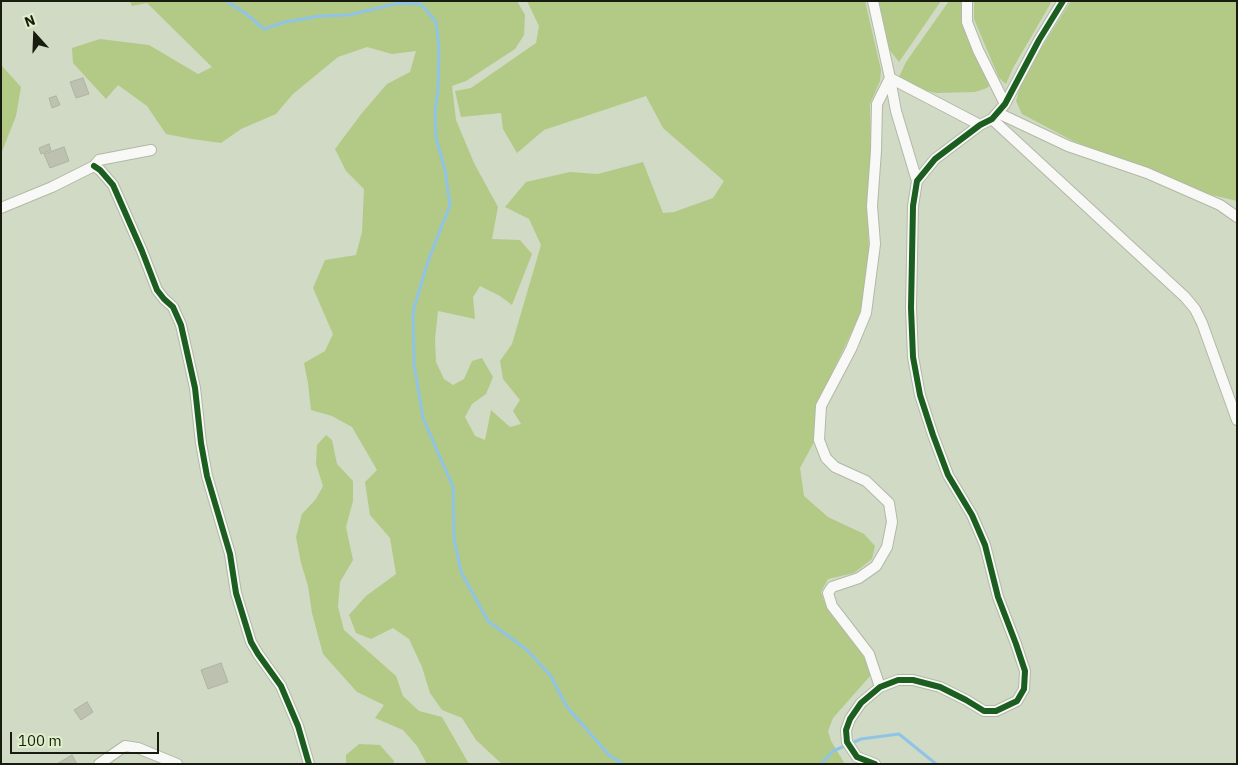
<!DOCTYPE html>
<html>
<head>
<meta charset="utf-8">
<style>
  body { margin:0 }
  #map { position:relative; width:1238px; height:765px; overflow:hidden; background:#d1dac4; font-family:"IBM Plex Sans",sans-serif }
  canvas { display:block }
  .frame { position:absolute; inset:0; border:2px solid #171c0e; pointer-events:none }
  .north { position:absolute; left:10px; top:10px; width:50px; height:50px; -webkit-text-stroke:4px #dfefc9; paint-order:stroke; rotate:340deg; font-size:14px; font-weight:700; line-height:20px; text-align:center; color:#171c0e }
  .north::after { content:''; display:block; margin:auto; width:18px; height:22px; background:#171c0e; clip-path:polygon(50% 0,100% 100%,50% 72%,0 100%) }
  .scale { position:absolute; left:10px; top:732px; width:149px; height:22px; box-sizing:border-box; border:2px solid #171c0e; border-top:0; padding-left:6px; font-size:15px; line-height:18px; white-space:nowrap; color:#171c0e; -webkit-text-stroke:4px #dfefc9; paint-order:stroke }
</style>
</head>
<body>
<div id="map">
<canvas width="1238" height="765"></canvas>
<div class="frame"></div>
<div class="north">N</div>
<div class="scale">100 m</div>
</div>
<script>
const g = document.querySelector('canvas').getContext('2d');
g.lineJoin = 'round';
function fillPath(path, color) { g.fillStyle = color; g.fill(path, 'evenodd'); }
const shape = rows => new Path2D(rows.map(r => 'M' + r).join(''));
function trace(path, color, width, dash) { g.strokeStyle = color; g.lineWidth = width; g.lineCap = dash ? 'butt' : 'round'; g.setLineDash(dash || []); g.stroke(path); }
fillPath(shape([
  [130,1,517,1,525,15,524,35,515,49,466,81,452,86,456,120,474,163,498,207,492,239,520,240,532,254,512,305,500,296,480,286,473,297,475,319,438,311,435,339,436,362,444,379,453,385,464,379,472,361,482,358,493,377,486,394,472,404,465,417,475,436,485,440,491,410,510,427,521,424,513,411,520,400,503,379,500,361,512,344,541,245,529,219,505,207,526,182,570,172,598,174,643,162,663,213,674,212,713,198,724,181,663,128,646,96,544,130,517,153,503,129,501,113,461,117,455,91,471,88,536,43,539,26,527,1,865,1,881,70,880,81,870,104,871,154,867,205,869,249,861,313,816,406,814,442,800,468,804,496,828,517,864,534,875,546,872,559,854,573,828,579,821,592,827,609,843,627,864,657,871,675,833,718,828,731,831,741,845,764,502,764,476,740,462,718,442,710,430,693,422,667,409,639,393,628,371,639,356,633,349,615,366,596,396,574,390,538,370,515,365,482,377,470,352,427,332,416,311,410,308,383,304,363,325,351,333,334,313,288,325,260,356,255,362,232,364,189,346,171,335,149,362,113,387,84,410,72,416,51,392,54,367,47,338,57,293,94,276,114,241,129,221,143,192,139,166,134,147,106,118,85,106,99,73,63,72,48,100,39,149,45,198,74,212,67,147,3,132,6],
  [877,1,941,1,899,62,888,48],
  [949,1,964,1,992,82,987,88,975,92,936,93,911,87,899,77,906,62],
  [974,1,1052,1,1013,68,1006,84,999,78,974,19],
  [1071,1,1237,1,1237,201,1212,195,1073,141,1022,114,1016,101,1023,77],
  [1,65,21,87,16,116,1,154],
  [326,435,332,440,337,464,353,481,353,501,346,527,353,560,340,582,338,607,344,630,396,676,403,696,419,711,442,717,469,764,427,764,417,746,403,730,375,718,384,705,357,692,323,654,312,613,308,586,301,563,296,537,302,514,316,499,323,486,316,464,317,445],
  [359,744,380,745,394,761,393,764,346,764,346,755]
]), '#b2ca86');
trace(shape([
  [226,1,245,13,264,29,285,22,320,16,349,15,399,3,421,4,436,22,439,48,438,90,435,111,436,138,445,170,450,205,427,264,413,312,414,364,423,418,453,487,454,538,461,572,488,621,527,650,550,675,567,707,609,755,623,764],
  [821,764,833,751,861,739,899,734,936,764]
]), '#90c4e7', 3);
const building = shape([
  [83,78,89,94,76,98,70,82,83,78],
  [56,96,60,105,52,108,49,98,56,96],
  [49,144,51,150,41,154,39,148,49,144],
  [64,147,69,161,50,168,44,154,64,147],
  [221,663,228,682,208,689,201,670,221,663],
  [87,702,93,712,81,720,74,710,87,702],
  [72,755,77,764,57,764,72,755]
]);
fillPath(building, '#bdc1af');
trace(building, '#afb3a2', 1);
const minor = shape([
  [873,1,890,78,980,125],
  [967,1,967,22,978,50,1005,104],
  [890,79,896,111,917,181],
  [998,113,1068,146,1147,173,1220,205,1237,217],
  [992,119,1185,297,1195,309,1202,323,1237,420],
  [94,166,100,170,113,185,142,251,157,290,164,299,173,307,181,325,195,388,201,443,207,476,230,554,236,593,251,642,258,654,281,686,298,726,309,764],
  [1,208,52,187,94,166,99,160,151,150],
  [880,687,869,654,832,606,828,593,832,587,859,578,876,566,887,547,892,522,889,503,866,481,835,467,826,458,819,440,821,406,851,349,866,313,875,244,872,206,876,151,877,104,890,78],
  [99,764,125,746,138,748,177,764],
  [875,764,857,757,847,742,846,730,850,719,861,703,880,687,898,680,913,680,940,687,966,700,984,711,996,711,1017,701,1024,689,1025,671,1016,644,998,597,985,545,972,515,948,475,933,435,920,395,913,357,911,308,913,206,917,181,935,159,980,125,992,119,1005,104,1039,40,1063,1]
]);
trace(minor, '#b2b8a7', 12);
trace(minor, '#f8f9f6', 10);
trace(shape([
  [94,166,100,170,113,185,142,251,157,290,164,299,173,307,181,325,195,388,201,443,207,476,230,554,236,593,251,642,258,654,281,686,298,726,309,764],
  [875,764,857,757,847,742,846,730,850,719,861,703,880,687,898,680,913,680,940,687,966,700,984,711,996,711,1017,701,1024,689,1025,671,1016,644,998,597,985,545,972,515,948,475,933,435,920,395,913,357,911,308,913,206,917,181,935,159,980,125,992,119,1005,104,1039,40,1063,1]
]), '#1b5e20', 6);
</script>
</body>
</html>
